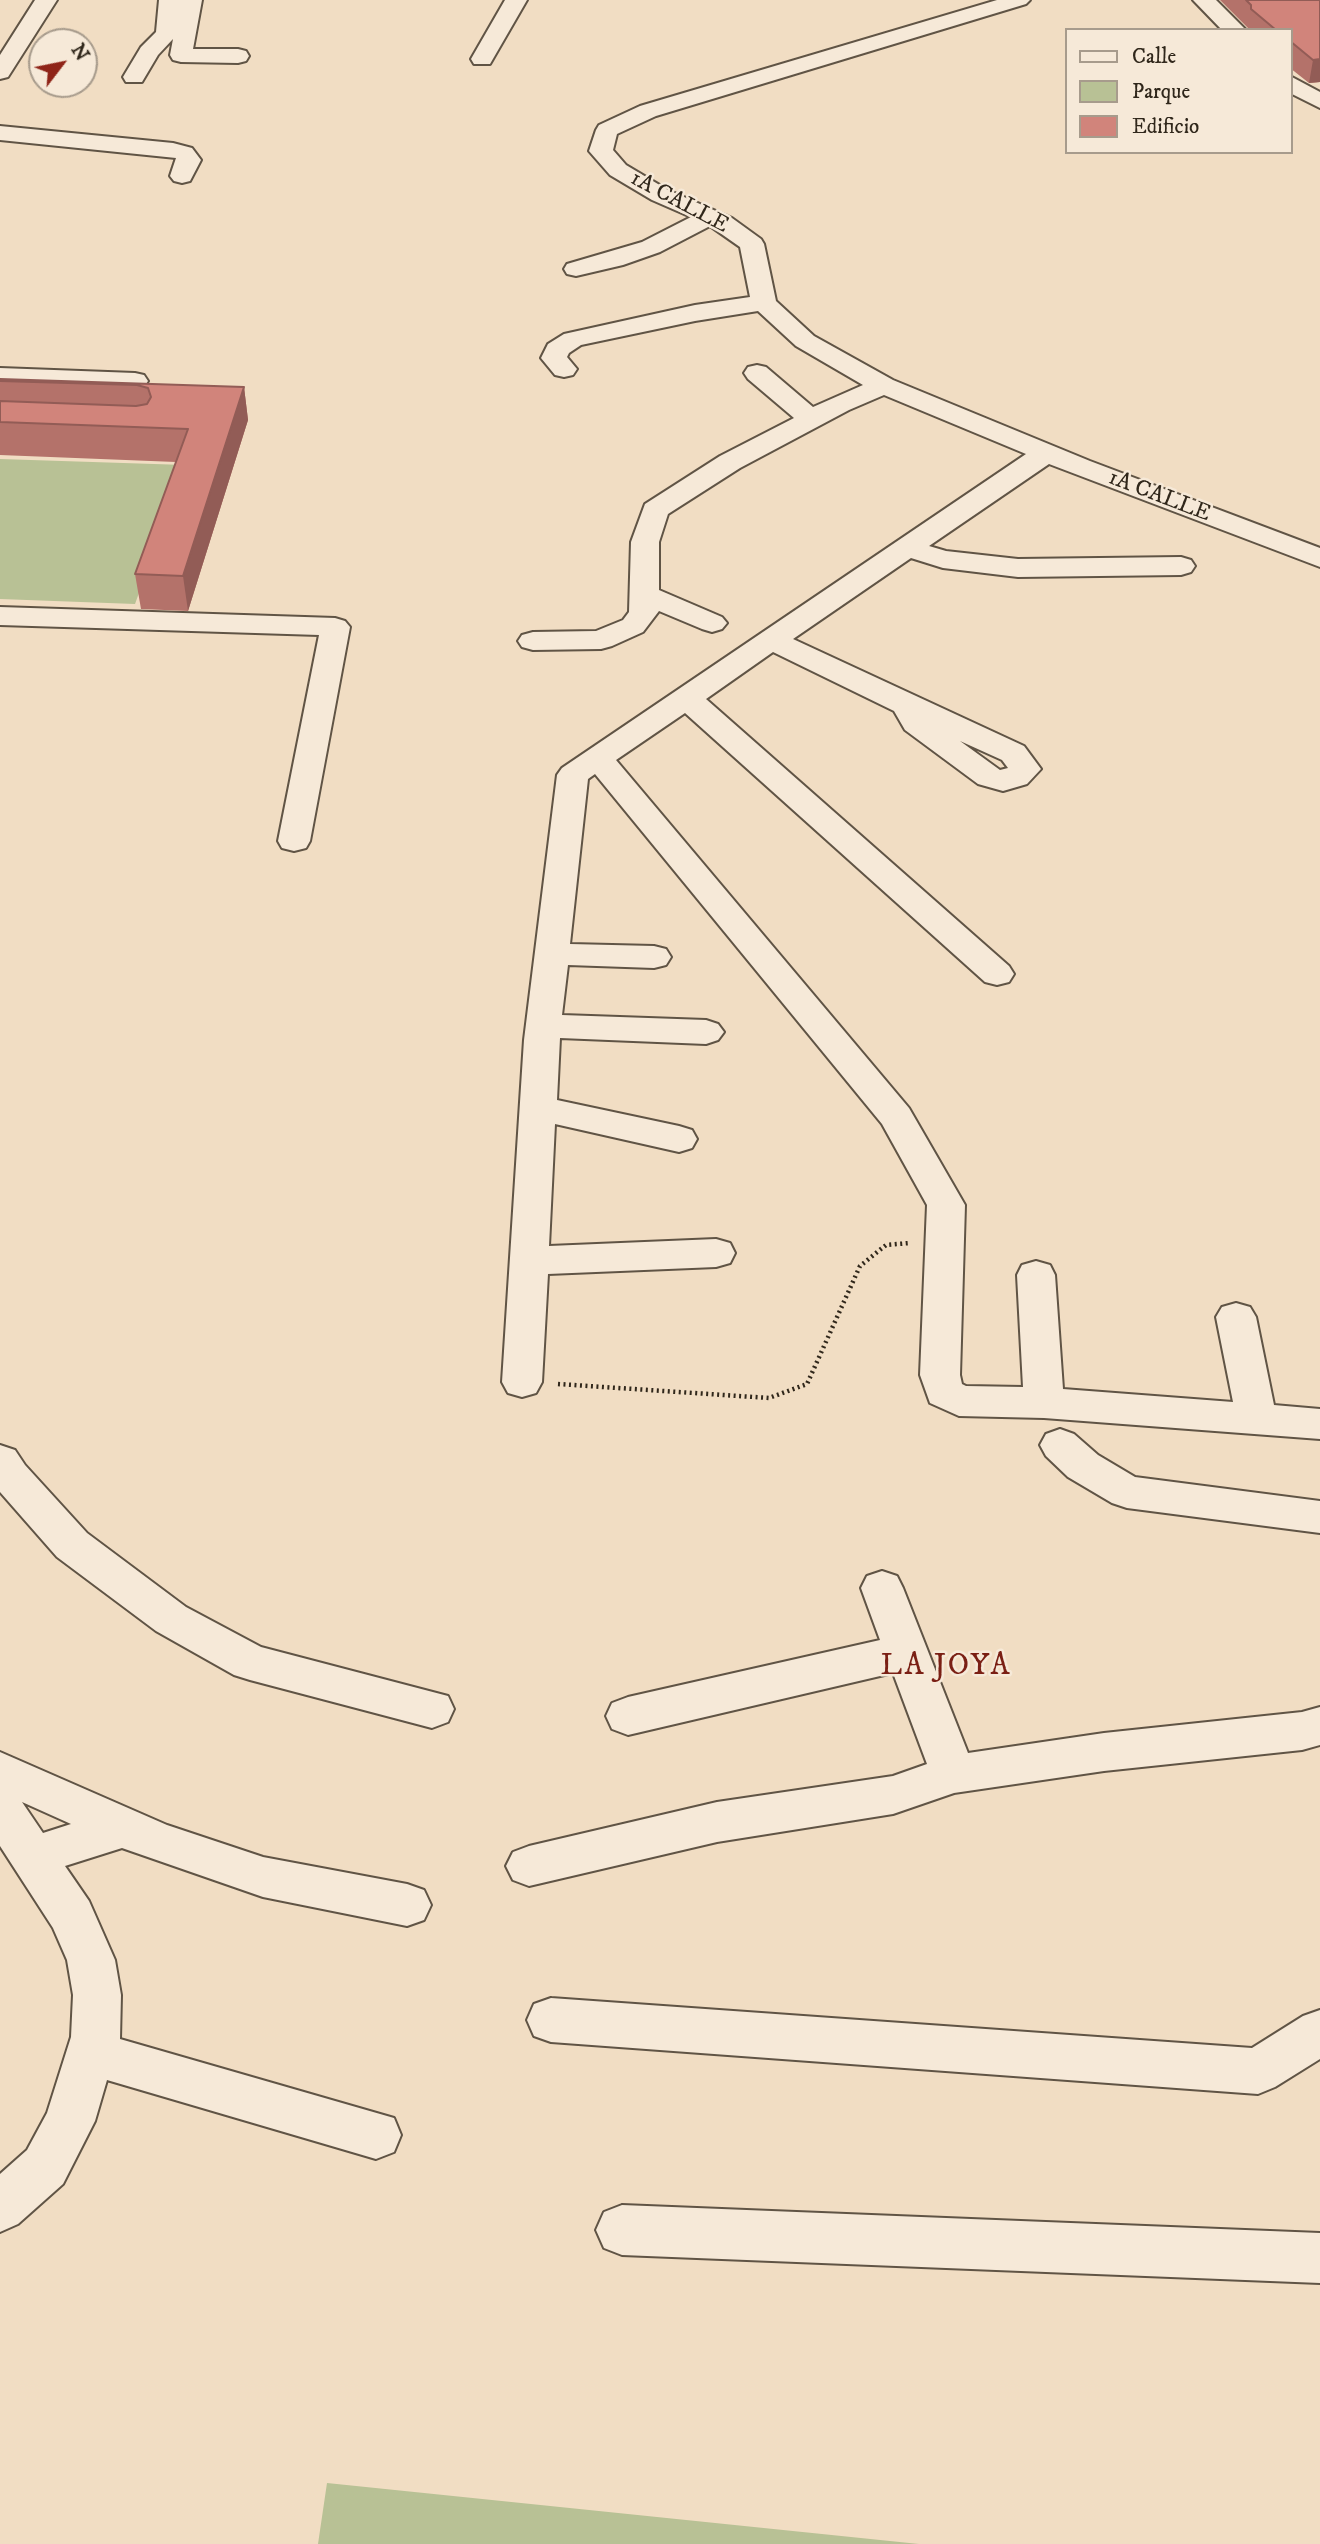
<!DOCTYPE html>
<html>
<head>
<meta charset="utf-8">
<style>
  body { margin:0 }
  #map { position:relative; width:1320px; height:2544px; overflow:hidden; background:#f1ddc3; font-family:"IM FELL DW Pica",serif }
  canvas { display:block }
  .legend { position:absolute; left:1065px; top:28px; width:228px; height:126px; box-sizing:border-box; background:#f6e9d8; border:2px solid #a79b8c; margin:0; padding:9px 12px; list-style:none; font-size:21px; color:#30271b }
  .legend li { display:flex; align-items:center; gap:14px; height:35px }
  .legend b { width:35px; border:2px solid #a79b8c }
  .north { position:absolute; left:28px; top:28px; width:70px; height:70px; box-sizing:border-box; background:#f6e9d8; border:2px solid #a79b8c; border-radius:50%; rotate:58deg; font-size:19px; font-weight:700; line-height:28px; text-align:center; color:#30271b }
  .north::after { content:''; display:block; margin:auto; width:24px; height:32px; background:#8f2418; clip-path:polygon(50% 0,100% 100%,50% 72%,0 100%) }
</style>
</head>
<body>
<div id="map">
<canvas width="1320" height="2544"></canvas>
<ul class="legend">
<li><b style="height:9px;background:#f6e9d8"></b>Calle</li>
<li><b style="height:19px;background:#b8c195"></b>Parque</li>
<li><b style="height:19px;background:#d1847b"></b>Edificio</li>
</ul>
<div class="north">N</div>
</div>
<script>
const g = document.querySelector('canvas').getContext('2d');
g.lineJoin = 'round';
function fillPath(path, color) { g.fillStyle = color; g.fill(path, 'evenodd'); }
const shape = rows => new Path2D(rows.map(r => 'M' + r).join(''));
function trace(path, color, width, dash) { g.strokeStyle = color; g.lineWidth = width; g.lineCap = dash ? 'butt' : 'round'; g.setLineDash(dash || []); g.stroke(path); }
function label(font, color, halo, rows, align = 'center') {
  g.font = font + ' "IM FELL DW Pica",serif'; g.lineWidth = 5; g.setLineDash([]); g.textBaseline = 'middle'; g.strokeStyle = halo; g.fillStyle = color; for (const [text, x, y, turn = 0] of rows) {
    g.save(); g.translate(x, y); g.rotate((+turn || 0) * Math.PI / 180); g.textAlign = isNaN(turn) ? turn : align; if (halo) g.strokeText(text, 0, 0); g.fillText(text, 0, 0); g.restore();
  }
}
fillPath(shape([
  [0,459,185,465,135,604,0,599],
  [327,2483,919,2544,318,2544]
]), '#b8c195');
const minor = shape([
  [35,0,57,0,8,77,0,79,0,55,35,0],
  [159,0,202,0,193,49,238,49,246,51,249,56,246,61,238,63,181,62,173,60,170,55,173,39,158,55,142,82,126,82,123,77,141,47,156,32,159,0],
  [505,0,527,0,490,64,474,64,471,59,505,0],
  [997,0,1030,0,1026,4,656,116,617,134,613,150,626,165,668,190,732,218,761,239,764,244,776,301,814,336,893,380,1090,461,1320,548,1320,567,1049,464,929,546,946,551,1018,559,1181,557,1191,560,1195,566,1191,572,1181,575,1018,577,943,568,911,558,793,639,1024,746,1041,769,1027,784,1003,791,978,784,905,730,894,711,773,652,706,699,1009,966,1014,974,1009,982,997,985,985,982,685,713,616,760,909,1108,965,1205,960,1375,962,1384,966,1386,1023,1387,1017,1275,1022,1265,1036,1261,1050,1265,1055,1275,1063,1389,1233,1402,1216,1317,1222,1307,1236,1303,1250,1307,1256,1317,1274,1405,1320,1409,1320,1439,1044,1418,959,1416,930,1403,920,1375,927,1205,882,1124,595,774,588,779,570,944,654,946,666,949,671,957,666,965,654,968,568,965,562,1015,706,1020,718,1024,724,1032,718,1040,706,1044,560,1038,557,1100,679,1126,692,1130,697,1139,692,1148,679,1152,555,1124,549,1246,716,1239,730,1243,735,1253,730,1263,716,1267,548,1274,542,1382,536,1393,522,1397,508,1393,502,1382,524,1040,557,775,562,768,1026,454,884,395,849,410,740,468,668,514,659,542,659,590,722,617,727,623,722,629,712,632,702,629,659,611,643,632,612,646,601,649,533,650,522,647,518,641,522,635,533,632,596,631,623,620,629,612,631,542,645,504,720,456,794,418,748,379,744,373,748,367,757,365,766,367,813,407,863,385,796,346,758,311,695,321,581,345,569,353,567,357,577,369,573,375,564,377,555,375,541,358,548,344,564,334,695,305,750,297,740,247,710,226,660,252,623,265,576,276,567,274,564,269,567,264,642,242,691,217,652,200,610,175,589,151,596,130,599,125,640,106,997,0],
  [960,741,1002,760,1008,768,1000,770,960,741],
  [1193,0,1216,0,1246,30,1222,30,1193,0],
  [1290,76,1320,92,1320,108,1290,93,1290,76],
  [0,126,173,143,192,148,201,160,190,181,182,183,174,181,170,176,176,158,0,140,0,126],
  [0,368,135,373,144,375,148,381,144,387,135,389,0,384,0,368],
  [0,607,335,618,345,621,350,627,310,841,306,848,294,851,282,848,278,841,319,635,0,625,0,607],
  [1060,1429,1074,1434,1098,1455,1135,1477,1320,1501,1320,1533,1127,1508,1112,1503,1068,1477,1046,1456,1040,1445,1046,1434,1060,1429],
  [0,1445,15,1450,25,1465,87,1533,186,1607,261,1647,448,1696,454,1709,448,1722,432,1728,250,1680,234,1675,156,1631,57,1557,0,1492,0,1445],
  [882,1571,897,1576,903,1588,968,1753,1104,1733,1302,1712,1320,1707,1320,1745,1302,1750,1104,1771,954,1793,893,1814,717,1842,529,1886,513,1880,506,1866,513,1852,529,1846,717,1802,893,1776,927,1764,893,1673,628,1735,612,1729,606,1716,612,1703,628,1697,880,1640,861,1588,867,1576,882,1571],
  [0,1752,167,1825,263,1857,407,1884,424,1890,431,1905,424,1920,407,1926,263,1897,122,1848,65,1866,89,1901,115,1960,121,1995,120,2039,394,2118,401,2135,394,2152,376,2159,107,2080,95,2121,63,2184,18,2224,0,2232,0,2174,27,2150,47,2113,71,2037,73,1995,67,1960,53,1928,0,1846,0,1752],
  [22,1802,71,1824,43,1833,22,1802],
  [551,1998,1252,2048,1303,2016,1320,2010,1320,2059,1275,2087,1258,2094,551,2042,534,2036,527,2020,534,2004,551,1998],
  [622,2205,1320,2233,1320,2283,622,2255,604,2248,596,2230,604,2212,622,2205]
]);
trace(minor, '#605445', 4);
trace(shape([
  [558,1384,769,1398,807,1384,860,1266,886,1245,910,1243]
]), '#30271b', 4.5, [2, 3.5]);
fillPath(minor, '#f6e9d8');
fillPath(shape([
  [1220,0,1320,0,1320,82,1309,83,1290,68,1290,30,1248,30,1248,28],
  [0,379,244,387,248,420,188,611,141,609,135,574,176,462,0,455]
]), '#b4726a');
fillPath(shape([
  [1320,59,1320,82,1309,83,1313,60],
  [244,387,248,420,188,611,183,576]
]), '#925c56');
const building = shape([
  [1246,0,1320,0,1320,59,1313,60,1290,41,1290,30,1276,30,1251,9,1251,5,1246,0],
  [0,379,244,387,183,576,135,574,188,429,0,422,0,401,136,406,147,404,151,397,148,388,137,385,0,381,0,379]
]);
fillPath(building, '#d1847b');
trace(building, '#925c56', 2);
label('23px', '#30271b', '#f6e9d8', [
  ["1A CALLE",679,203,28],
  ["1A CALLE",1159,497,21]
]);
g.letterSpacing = '2px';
label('30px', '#7a1f14', '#f6e9d8', [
  ["LA JOYA",946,1668]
]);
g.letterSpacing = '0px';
</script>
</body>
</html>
